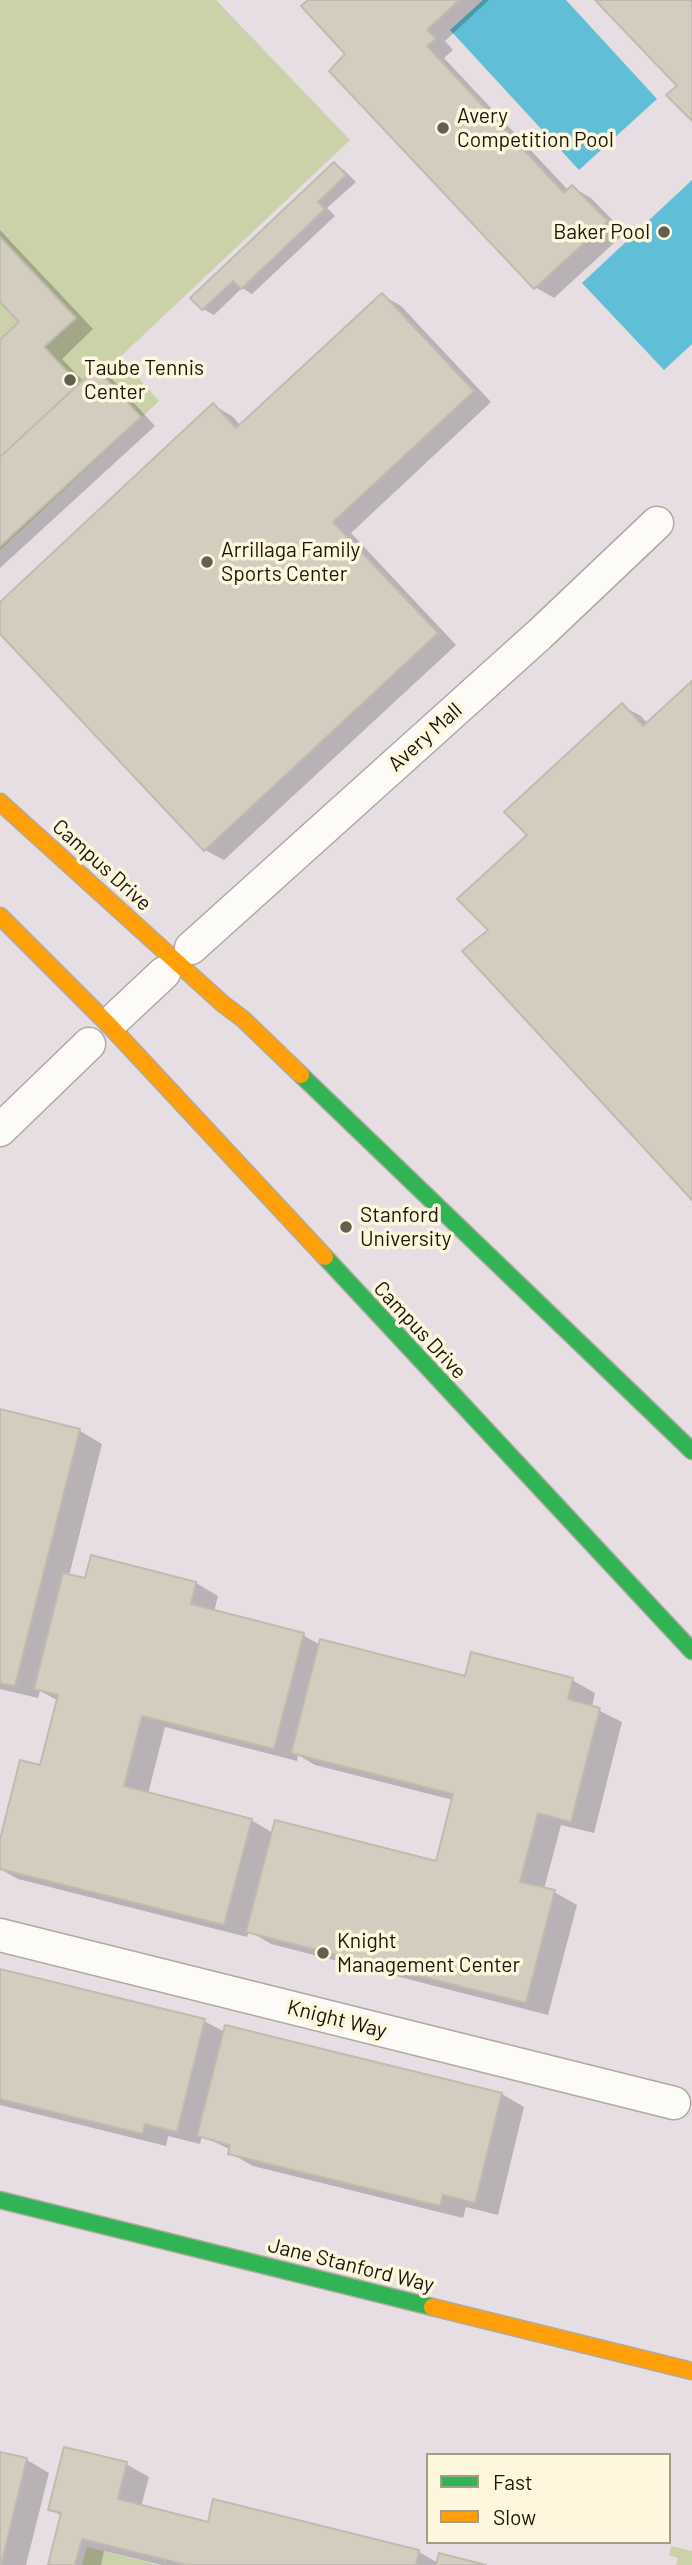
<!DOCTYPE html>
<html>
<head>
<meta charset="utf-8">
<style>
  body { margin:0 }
  #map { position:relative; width:692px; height:2565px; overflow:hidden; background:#e9e4d3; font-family:Barlow,sans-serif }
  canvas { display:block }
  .legend { position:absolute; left:426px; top:2453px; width:245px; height:91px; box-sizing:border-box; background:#fef6dd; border:2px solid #a39d89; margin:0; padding:9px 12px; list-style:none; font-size:21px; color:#1b170c }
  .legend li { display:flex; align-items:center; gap:14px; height:35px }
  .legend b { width:35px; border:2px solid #a39d89 }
</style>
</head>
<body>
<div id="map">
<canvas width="692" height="2565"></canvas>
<ul class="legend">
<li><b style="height:9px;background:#30b455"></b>Fast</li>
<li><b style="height:9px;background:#ff9f0a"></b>Slow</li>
</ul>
</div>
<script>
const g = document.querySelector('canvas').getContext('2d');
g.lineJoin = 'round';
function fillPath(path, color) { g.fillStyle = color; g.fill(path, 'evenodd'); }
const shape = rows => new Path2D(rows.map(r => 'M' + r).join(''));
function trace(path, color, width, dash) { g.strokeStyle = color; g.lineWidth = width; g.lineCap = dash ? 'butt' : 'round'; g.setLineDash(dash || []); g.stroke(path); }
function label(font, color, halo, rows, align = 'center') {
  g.font = font + ' Barlow,sans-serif'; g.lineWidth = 7; g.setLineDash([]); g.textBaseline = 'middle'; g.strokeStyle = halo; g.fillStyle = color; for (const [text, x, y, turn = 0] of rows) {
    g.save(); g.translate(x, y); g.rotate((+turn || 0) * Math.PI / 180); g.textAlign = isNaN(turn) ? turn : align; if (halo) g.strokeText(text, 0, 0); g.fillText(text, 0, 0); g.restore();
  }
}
fillPath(shape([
  [0,0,692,0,692,2565,0,2565],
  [428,2455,669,2455,669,2542,428,2542]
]), '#e6dee3');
fillPath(shape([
  [0,0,216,0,350,140,120,357,159,401,0,550],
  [671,2546,692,2551,692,2565,676,2565,678,2558,669,2555],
  [87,2547,159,2565,82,2565]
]), '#cbd1a9');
fillPath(shape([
  [483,0,566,0,657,99,579,170,450,30],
  [692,180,692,344,664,370,582,283]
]), '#60bed7');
fillPath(shape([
  [311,0,489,0,445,41,453,50,444,58,569,191,572,187,591,198,625,233,554,298,535,287,347,54],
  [334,164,344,170,356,182,327,208,335,216,252,294,242,288,214,315,203,309,193,298],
  [0,230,93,329,62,359,84,382,96,370,112,379,155,426,0,568,0,343,22,322,0,299],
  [382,295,401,306,491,402,351,533,456,645,224,860,205,850,0,632,0,604,213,405,232,416,241,426],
  [692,683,692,1197,490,930,529,835,622,706,641,716,648,724],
  [0,1411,80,1431,102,1444,69,1576,86,1580,196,1583,218,1596,214,1612,303,1635,320,1645,466,1678,572,1680,595,1693,592,1707,622,1722,594,1833,561,1825,544,1889,554,1892,577,1905,548,2015,271,1944,249,1931,247,1937,18,1879,0,1869,0,1846,42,1767,59,1701,40,1691,38,1698,0,1689],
  [165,1727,297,1761,298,1755,315,1765,453,1800,437,1863,273,1833,251,1820,148,1794],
  [0,1971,204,2021,225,2032,502,2094,524,2107,498,2215,466,2207,463,2218,253,2166,230,2153,231,2150,202,2136,200,2144,168,2136,166,2146,0,2105],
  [0,2453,27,2460,49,2473,26,2565,0,2565],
  [126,2464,149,2477,141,2507,209,2524,419,2552,438,2563,479,2565,162,2565,104,2551,101,2565,50,2565,62,2516,50,2509]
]), '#0003');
const building = shape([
  [308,0,459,0,427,30,436,39,427,46,564,193,572,185,608,221,534,289,329,71,345,54,301,6,308,0],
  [595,0,692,0,692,121,666,95,677,86,595,0],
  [334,162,346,175,318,202,325,209,241,289,233,281,202,310,190,298,334,162],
  [0,237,76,318,44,347,79,384,0,457,0,340,19,322,0,302,0,237],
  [382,293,474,391,333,522,438,633,204,851,0,634,0,602,213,403,236,428,382,293],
  [96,368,141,417,0,546,0,457,96,368],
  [692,681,692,1200,462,951,488,930,457,899,527,835,504,812,622,703,643,726,692,681],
  [0,1409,80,1429,15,1686,0,1683,0,1409],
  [91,1555,196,1582,191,1604,304,1633,274,1749,142,1716,124,1786,252,1819,224,1925,0,1869,0,1839,20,1760,40,1765,58,1695,34,1689,63,1573,85,1578,91,1555],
  [320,1639,465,1676,471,1652,573,1678,568,1699,600,1708,571,1822,538,1813,520,1882,555,1890,526,2003,246,1932,275,1820,436,1861,453,1794,291,1753,320,1639],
  [0,1969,205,2019,177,2132,145,2124,143,2134,0,2099,0,1969],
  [225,2025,502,2093,475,2203,443,2195,440,2206,228,2154,230,2145,197,2136,225,2025],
  [64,2447,127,2462,118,2499,208,2522,213,2499,419,2550,416,2565,187,2565,82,2539,75,2565,48,2565,61,2513,48,2510,64,2447],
  [0,2452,27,2458,1,2565,0,2565,0,2452],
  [439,2553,486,2565,436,2565,439,2553]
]);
fillPath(building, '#d3cdc0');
trace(building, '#c1bbaf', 2);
const street = shape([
  [191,948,540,634,657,523],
  [117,1017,164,973],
  [0,1130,89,1044],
  [0,1935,674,2103]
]);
const fast = shape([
  [301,1075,692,1451],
  [325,1257,692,1651],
  [0,2200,432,2307]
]);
const slow = shape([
  [0,802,223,1004,243,1019,301,1075],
  [0,916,109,1025,325,1257],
  [432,2307,692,2371]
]);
trace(street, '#aeaa9d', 35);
trace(fast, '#aeaa9d', 19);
trace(slow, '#aeaa9d', 19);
trace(street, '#fcfbf8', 32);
trace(fast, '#30b455', 16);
trace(slow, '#ff9f0a', 16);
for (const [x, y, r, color] of [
  [443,128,7,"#635f52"],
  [664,232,7,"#635f52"],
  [70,380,7,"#635f52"],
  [207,562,7,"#635f52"],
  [346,1227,7,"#635f52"],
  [323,1953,7,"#635f52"]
]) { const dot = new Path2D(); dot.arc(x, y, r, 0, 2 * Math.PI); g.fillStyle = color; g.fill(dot); trace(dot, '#fef6dd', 2.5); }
label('21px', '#1b170c', '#fef6dd', [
  ["Avery",457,116],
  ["Competition Pool",457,140],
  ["Baker Pool",650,232,"right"],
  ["Taube Tennis",84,368],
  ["Center",84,392],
  ["Arrillaga Family",221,550],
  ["Sports Center",221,574],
  ["Stanford",360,1215],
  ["University",360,1239],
  ["Knight",337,1941],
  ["Management Center",337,1965]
], 'left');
label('21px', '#1b170c', '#fef6dd', [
  ["Avery Mall",425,737,-42],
  ["Campus Drive",102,865,42],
  ["Campus Drive",420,1330,47],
  ["Knight Way",337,2019,14],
  ["Jane Stanford Way",351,2265,14]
]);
</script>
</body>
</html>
